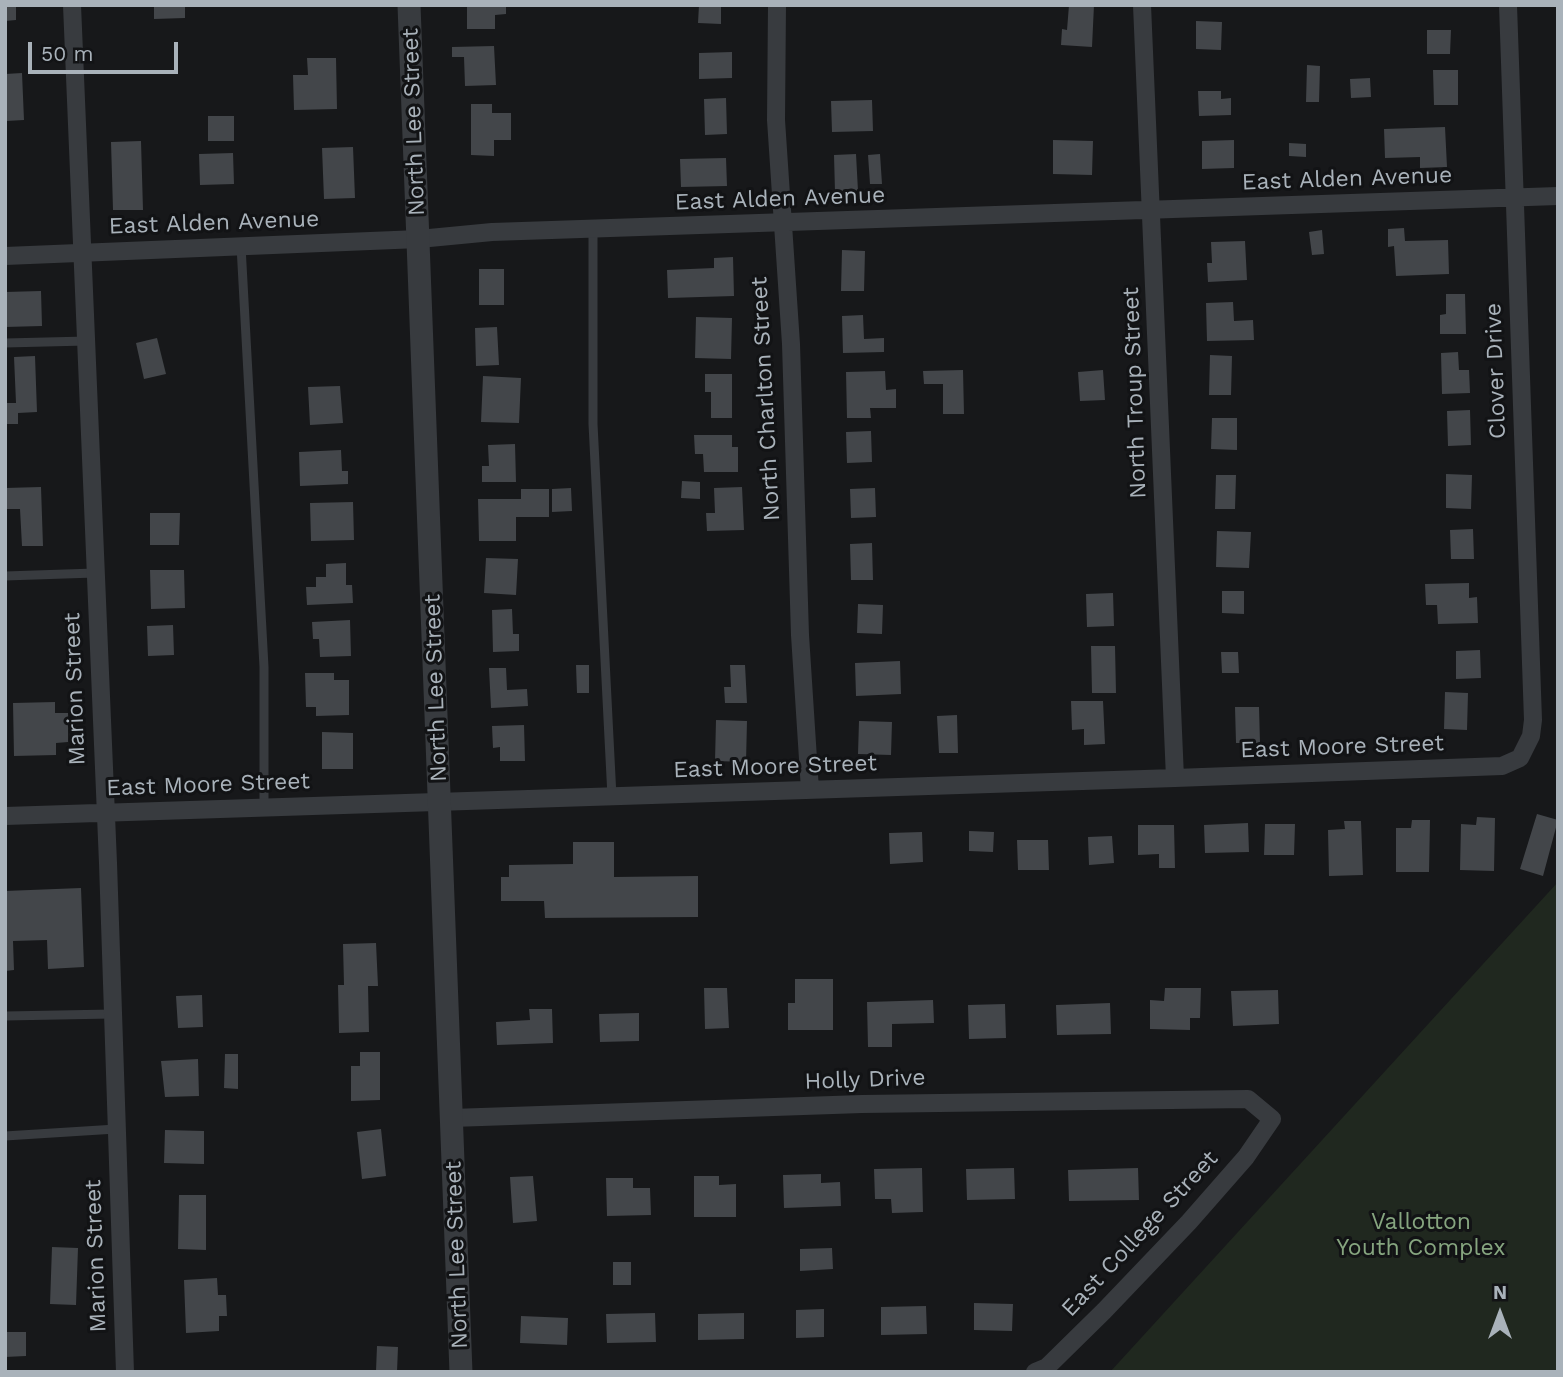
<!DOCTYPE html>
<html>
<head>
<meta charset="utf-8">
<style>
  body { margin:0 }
  #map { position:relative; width:1563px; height:1377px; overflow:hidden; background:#17181a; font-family:"Work Sans",sans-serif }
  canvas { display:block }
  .frame { position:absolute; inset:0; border:7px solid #a9b2ba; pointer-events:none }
  .north { position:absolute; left:1465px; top:1279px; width:70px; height:70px; -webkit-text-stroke:5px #121315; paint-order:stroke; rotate:0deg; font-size:19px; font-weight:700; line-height:28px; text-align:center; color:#a9b2ba }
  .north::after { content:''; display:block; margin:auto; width:24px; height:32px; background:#a9b2ba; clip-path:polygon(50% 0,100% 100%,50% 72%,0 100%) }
  .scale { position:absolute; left:28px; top:42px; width:150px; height:32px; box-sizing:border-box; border:4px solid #a9b2ba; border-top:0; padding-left:9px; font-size:21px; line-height:24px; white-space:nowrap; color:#a9b2ba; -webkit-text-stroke:5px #121315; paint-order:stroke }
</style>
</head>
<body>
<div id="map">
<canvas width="1563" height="1377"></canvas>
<div class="frame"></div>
<div class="north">N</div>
<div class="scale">50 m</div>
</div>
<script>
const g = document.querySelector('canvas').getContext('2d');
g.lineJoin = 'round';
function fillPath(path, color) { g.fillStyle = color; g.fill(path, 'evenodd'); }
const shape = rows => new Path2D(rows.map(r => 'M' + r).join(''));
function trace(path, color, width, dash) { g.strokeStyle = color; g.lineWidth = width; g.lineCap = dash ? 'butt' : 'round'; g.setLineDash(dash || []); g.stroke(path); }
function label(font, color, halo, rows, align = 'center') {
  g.font = font + ' "Work Sans",sans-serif'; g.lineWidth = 6; g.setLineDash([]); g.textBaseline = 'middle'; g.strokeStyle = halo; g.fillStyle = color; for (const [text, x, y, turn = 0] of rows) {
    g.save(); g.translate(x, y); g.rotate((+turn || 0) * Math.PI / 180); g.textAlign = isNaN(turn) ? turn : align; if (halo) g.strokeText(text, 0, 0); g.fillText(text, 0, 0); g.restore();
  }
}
fillPath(shape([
  [1558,882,1558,1372,1110,1372]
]), '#20281f');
fillPath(shape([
  [5,5,16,5,16,20,5,21],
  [154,5,185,5,185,18,154,19],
  [467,5,506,5,506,14,495,15,495,29,467,29],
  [699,5,721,5,721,24,698,23],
  [1069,5,1094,5,1092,47,1061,45,1062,29,1067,30],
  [1196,21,1222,22,1221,50,1196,49],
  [1427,30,1451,30,1450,54,1427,54],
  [494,46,496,85,465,86,464,57,452,57,452,47],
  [732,52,732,78,699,79,699,53],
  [307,58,336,58,337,109,294,110,293,75,308,75],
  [1307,65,1320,66,1319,102,1306,102],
  [1433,70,1458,70,1458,105,1434,105],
  [22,73,24,120,6,121,5,74],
  [1370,78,1371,97,1351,98,1350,79],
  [1198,91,1221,91,1221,99,1231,98,1231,115,1199,116],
  [726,98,727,134,705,135,704,99],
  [872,100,873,131,832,132,831,101],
  [471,104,492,104,492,113,511,113,511,140,494,140,494,156,471,155],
  [208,116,234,116,234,141,208,141],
  [1445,127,1447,167,1420,168,1420,157,1385,158,1384,129],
  [1053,140,1093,141,1092,175,1053,174],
  [1234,140,1234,168,1202,169,1202,141],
  [141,141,143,210,113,210,111,142],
  [1289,143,1306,144,1306,157,1289,156],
  [353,147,355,198,324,199,322,148],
  [233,153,234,184,200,185,199,154],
  [856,154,858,191,835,192,834,155],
  [880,154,882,184,870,184,868,155],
  [726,158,727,186,681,187,680,159],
  [1404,228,1405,241,1448,240,1449,274,1396,276,1394,246,1388,247,1388,229],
  [1322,230,1324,254,1312,255,1309,232],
  [1245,241,1247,280,1208,282,1207,263,1212,263,1211,242],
  [842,250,865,251,864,291,841,291],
  [733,257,734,296,668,298,667,270,714,268,714,258],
  [479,269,504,269,504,305,479,305],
  [41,291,42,326,5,327,5,292],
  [1446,294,1465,294,1466,334,1440,334,1440,315,1446,314],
  [1233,302,1234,321,1253,320,1254,340,1207,341,1206,303],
  [863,315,864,339,884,338,884,352,843,353,842,316],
  [696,317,732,318,731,359,695,358],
  [497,327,499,365,476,366,475,328],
  [157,338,166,374,144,379,136,343],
  [1458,352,1459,370,1469,370,1470,393,1442,394,1441,353],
  [1210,355,1232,356,1231,395,1209,395],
  [35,356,37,412,18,413,18,424,5,424,5,403,16,403,14,357],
  [963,370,964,414,943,414,943,384,924,384,923,371],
  [1103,370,1105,400,1080,401,1078,372],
  [885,371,886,390,896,389,896,408,870,408,871,418,847,418,846,372],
  [705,374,732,374,732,418,711,418,711,392,705,392],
  [483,376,521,378,519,423,481,422],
  [340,386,343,423,310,425,308,387],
  [1470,410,1471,445,1448,446,1447,411],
  [1212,418,1237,418,1237,450,1211,449],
  [871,431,872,462,847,463,846,432],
  [694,435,732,435,732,447,738,447,738,472,704,472,703,454,695,454],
  [515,444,516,482,482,482,482,466,489,466,488,445],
  [341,450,342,471,348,471,348,484,300,486,299,452],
  [1446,474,1472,475,1471,509,1446,508],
  [1216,475,1236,475,1235,509,1215,509],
  [682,481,700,482,700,499,681,498],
  [41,487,43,546,22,546,20,509,5,509,5,488],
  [742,487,744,530,707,531,706,513,715,513,714,488],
  [571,488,572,511,552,512,552,489],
  [875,488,876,517,851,518,850,489],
  [521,489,549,489,549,517,516,517,516,541,479,541,478,499,521,499],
  [353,502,354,540,311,541,310,503],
  [150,513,180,513,179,545,150,545],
  [1473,529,1474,559,1451,559,1450,530],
  [1217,531,1251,532,1249,568,1216,567],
  [872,543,873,580,851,580,850,544],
  [486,558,518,559,516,595,484,593],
  [346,563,346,585,352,585,353,603,307,605,306,587,316,587,316,577,326,577,326,564],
  [150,570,184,570,185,608,151,609],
  [1469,583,1469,598,1477,597,1478,623,1438,624,1437,605,1426,605,1425,584],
  [1222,591,1244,591,1244,614,1222,613],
  [1113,593,1114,626,1087,627,1086,594],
  [858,604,883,605,882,634,857,633],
  [512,609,513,634,519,634,519,651,493,652,492,610],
  [350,620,351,656,320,657,319,639,313,639,312,622],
  [173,625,174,655,148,656,147,626],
  [1091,646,1115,646,1116,693,1092,693],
  [1480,650,1481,678,1456,679,1456,651],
  [1221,652,1238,652,1239,673,1222,673],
  [900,661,901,694,856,696,855,663],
  [576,665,589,665,589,693,577,693],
  [730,665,745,665,747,703,725,703,724,687,731,687],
  [489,668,506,668,507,690,527,689,528,706,491,708],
  [305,673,334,673,334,680,349,680,349,715,316,716,316,707,306,707],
  [1445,692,1468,693,1467,730,1444,729],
  [1071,701,1103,701,1105,744,1084,745,1084,729,1072,730],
  [55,702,55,713,68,713,68,742,56,743,56,755,14,756,13,703],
  [1235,707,1259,707,1260,743,1236,743],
  [957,715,958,753,939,753,937,716],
  [716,720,747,721,746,762,715,761],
  [859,721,892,722,891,755,858,754],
  [524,725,525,761,500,761,500,747,493,748,492,726],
  [322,732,353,733,353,769,322,769],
  [1537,814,1558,820,1543,876,1520,869],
  [1477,817,1495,818,1494,871,1460,870,1461,824,1476,825],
  [1412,820,1430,820,1429,872,1396,872,1396,828,1411,828],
  [1344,821,1361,821,1363,875,1329,876,1328,830,1345,829],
  [1248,823,1249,852,1205,853,1204,825],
  [1265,824,1295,824,1294,855,1264,855],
  [1138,825,1174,825,1175,868,1159,868,1159,854,1138,855],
  [969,831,994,832,993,852,969,851],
  [922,832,923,862,890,864,889,833],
  [1112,836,1114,863,1089,865,1088,837],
  [1017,840,1048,840,1049,870,1018,870],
  [573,842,614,842,614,877,698,876,698,917,545,918,544,901,501,901,501,877,509,877,509,865,573,864],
  [81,888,84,967,48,969,47,940,13,941,14,970,5,971,5,891],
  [376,943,378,986,368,986,369,1032,339,1033,338,985,344,985,343,944],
  [795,979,833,979,833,1030,788,1030,788,1003,795,1003],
  [704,988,727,988,729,1028,705,1029],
  [1165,988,1201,988,1200,1018,1190,1018,1190,1030,1150,1029,1150,1000,1164,1001],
  [1278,990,1279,1024,1233,1026,1231,991],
  [202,995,203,1027,178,1028,176,996],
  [933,1000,934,1023,892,1024,892,1047,868,1047,867,1002],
  [1110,1003,1111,1034,1057,1035,1056,1005],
  [1005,1004,1006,1038,969,1039,968,1005],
  [529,1009,552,1009,553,1043,497,1045,496,1022,530,1020],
  [639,1013,639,1041,600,1042,599,1014],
  [360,1052,380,1052,380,1100,351,1101,351,1066,360,1066],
  [225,1054,238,1054,238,1089,224,1088],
  [198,1059,199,1096,165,1097,161,1061],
  [381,1129,386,1176,362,1179,357,1132],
  [165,1130,204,1131,204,1164,164,1163],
  [922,1168,923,1212,892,1213,891,1199,875,1199,874,1169],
  [1014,1168,1015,1199,967,1200,966,1169],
  [1138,1168,1139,1200,1069,1201,1068,1170],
  [821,1174,821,1183,840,1182,841,1206,784,1208,783,1175],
  [533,1176,537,1221,513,1223,510,1177],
  [694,1176,719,1176,719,1185,736,1184,736,1217,694,1217],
  [606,1178,633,1178,633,1188,650,1188,651,1215,607,1216],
  [179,1195,206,1195,206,1250,178,1249],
  [52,1247,78,1248,76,1305,50,1304],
  [832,1248,833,1269,800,1271,800,1249],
  [613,1262,631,1262,631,1285,613,1285],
  [217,1278,218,1295,226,1295,227,1316,219,1316,219,1331,186,1333,184,1280],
  [974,1303,1013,1304,1012,1331,974,1330],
  [926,1306,927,1334,881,1335,881,1307],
  [824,1309,824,1337,796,1338,796,1310],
  [655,1313,656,1342,607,1343,606,1314],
  [744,1313,744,1339,698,1340,698,1314],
  [521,1316,568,1318,567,1345,520,1343],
  [5,1332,26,1332,26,1356,5,1357],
  [377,1346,398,1347,397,1372,376,1371]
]), '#43464a');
trace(shape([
  [593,229,593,424,612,797],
  [241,246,264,667,264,808],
  [5,343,87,341],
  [5,576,95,573],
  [5,1016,112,1014],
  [5,1136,116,1129]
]), '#383b3f', 9);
trace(shape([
  [72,5,108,863,125,1372],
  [777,5,776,120,791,344,800,635,810,790],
  [1142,5,1175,778],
  [5,256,419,239,492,232,1558,196],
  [5,816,1175,778,1502,766,1520,758,1531,736,1533,720,1508,5],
  [452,1118,862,1104,1248,1099,1272,1119,1246,1157,1189,1222,1104,1311,1047,1367,1035,1372]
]), '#383b3f', 18);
trace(shape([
  [409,5,461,1372]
]), '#383b3f', 23);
label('23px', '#a9b2ba', '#121315', [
  ["North Lee Street",414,122,-92],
  ["East Alden Avenue",1347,179,-2],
  ["East Alden Avenue",780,199,-2],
  ["East Alden Avenue",214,223,-2],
  ["Clover Drive",1496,371,-92],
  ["North Troup Street",1135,393,-92],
  ["North Charlton Street",766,399,-93],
  ["North Lee Street",436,688,-92],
  ["Marion Street",75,689,-92],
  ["East Moore Street",1342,747,-2],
  ["East Moore Street",775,767,-2],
  ["East Moore Street",208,785,-2],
  ["Holly Drive",865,1080,-2],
  ["East College Street",1140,1234,-47],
  ["North Lee Street",457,1255,-92],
  ["Marion Street",96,1256,-92]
]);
label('23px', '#86a57f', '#121315', [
  ["Vallotton",1421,1222],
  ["Youth Complex",1421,1248]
]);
</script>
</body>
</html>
